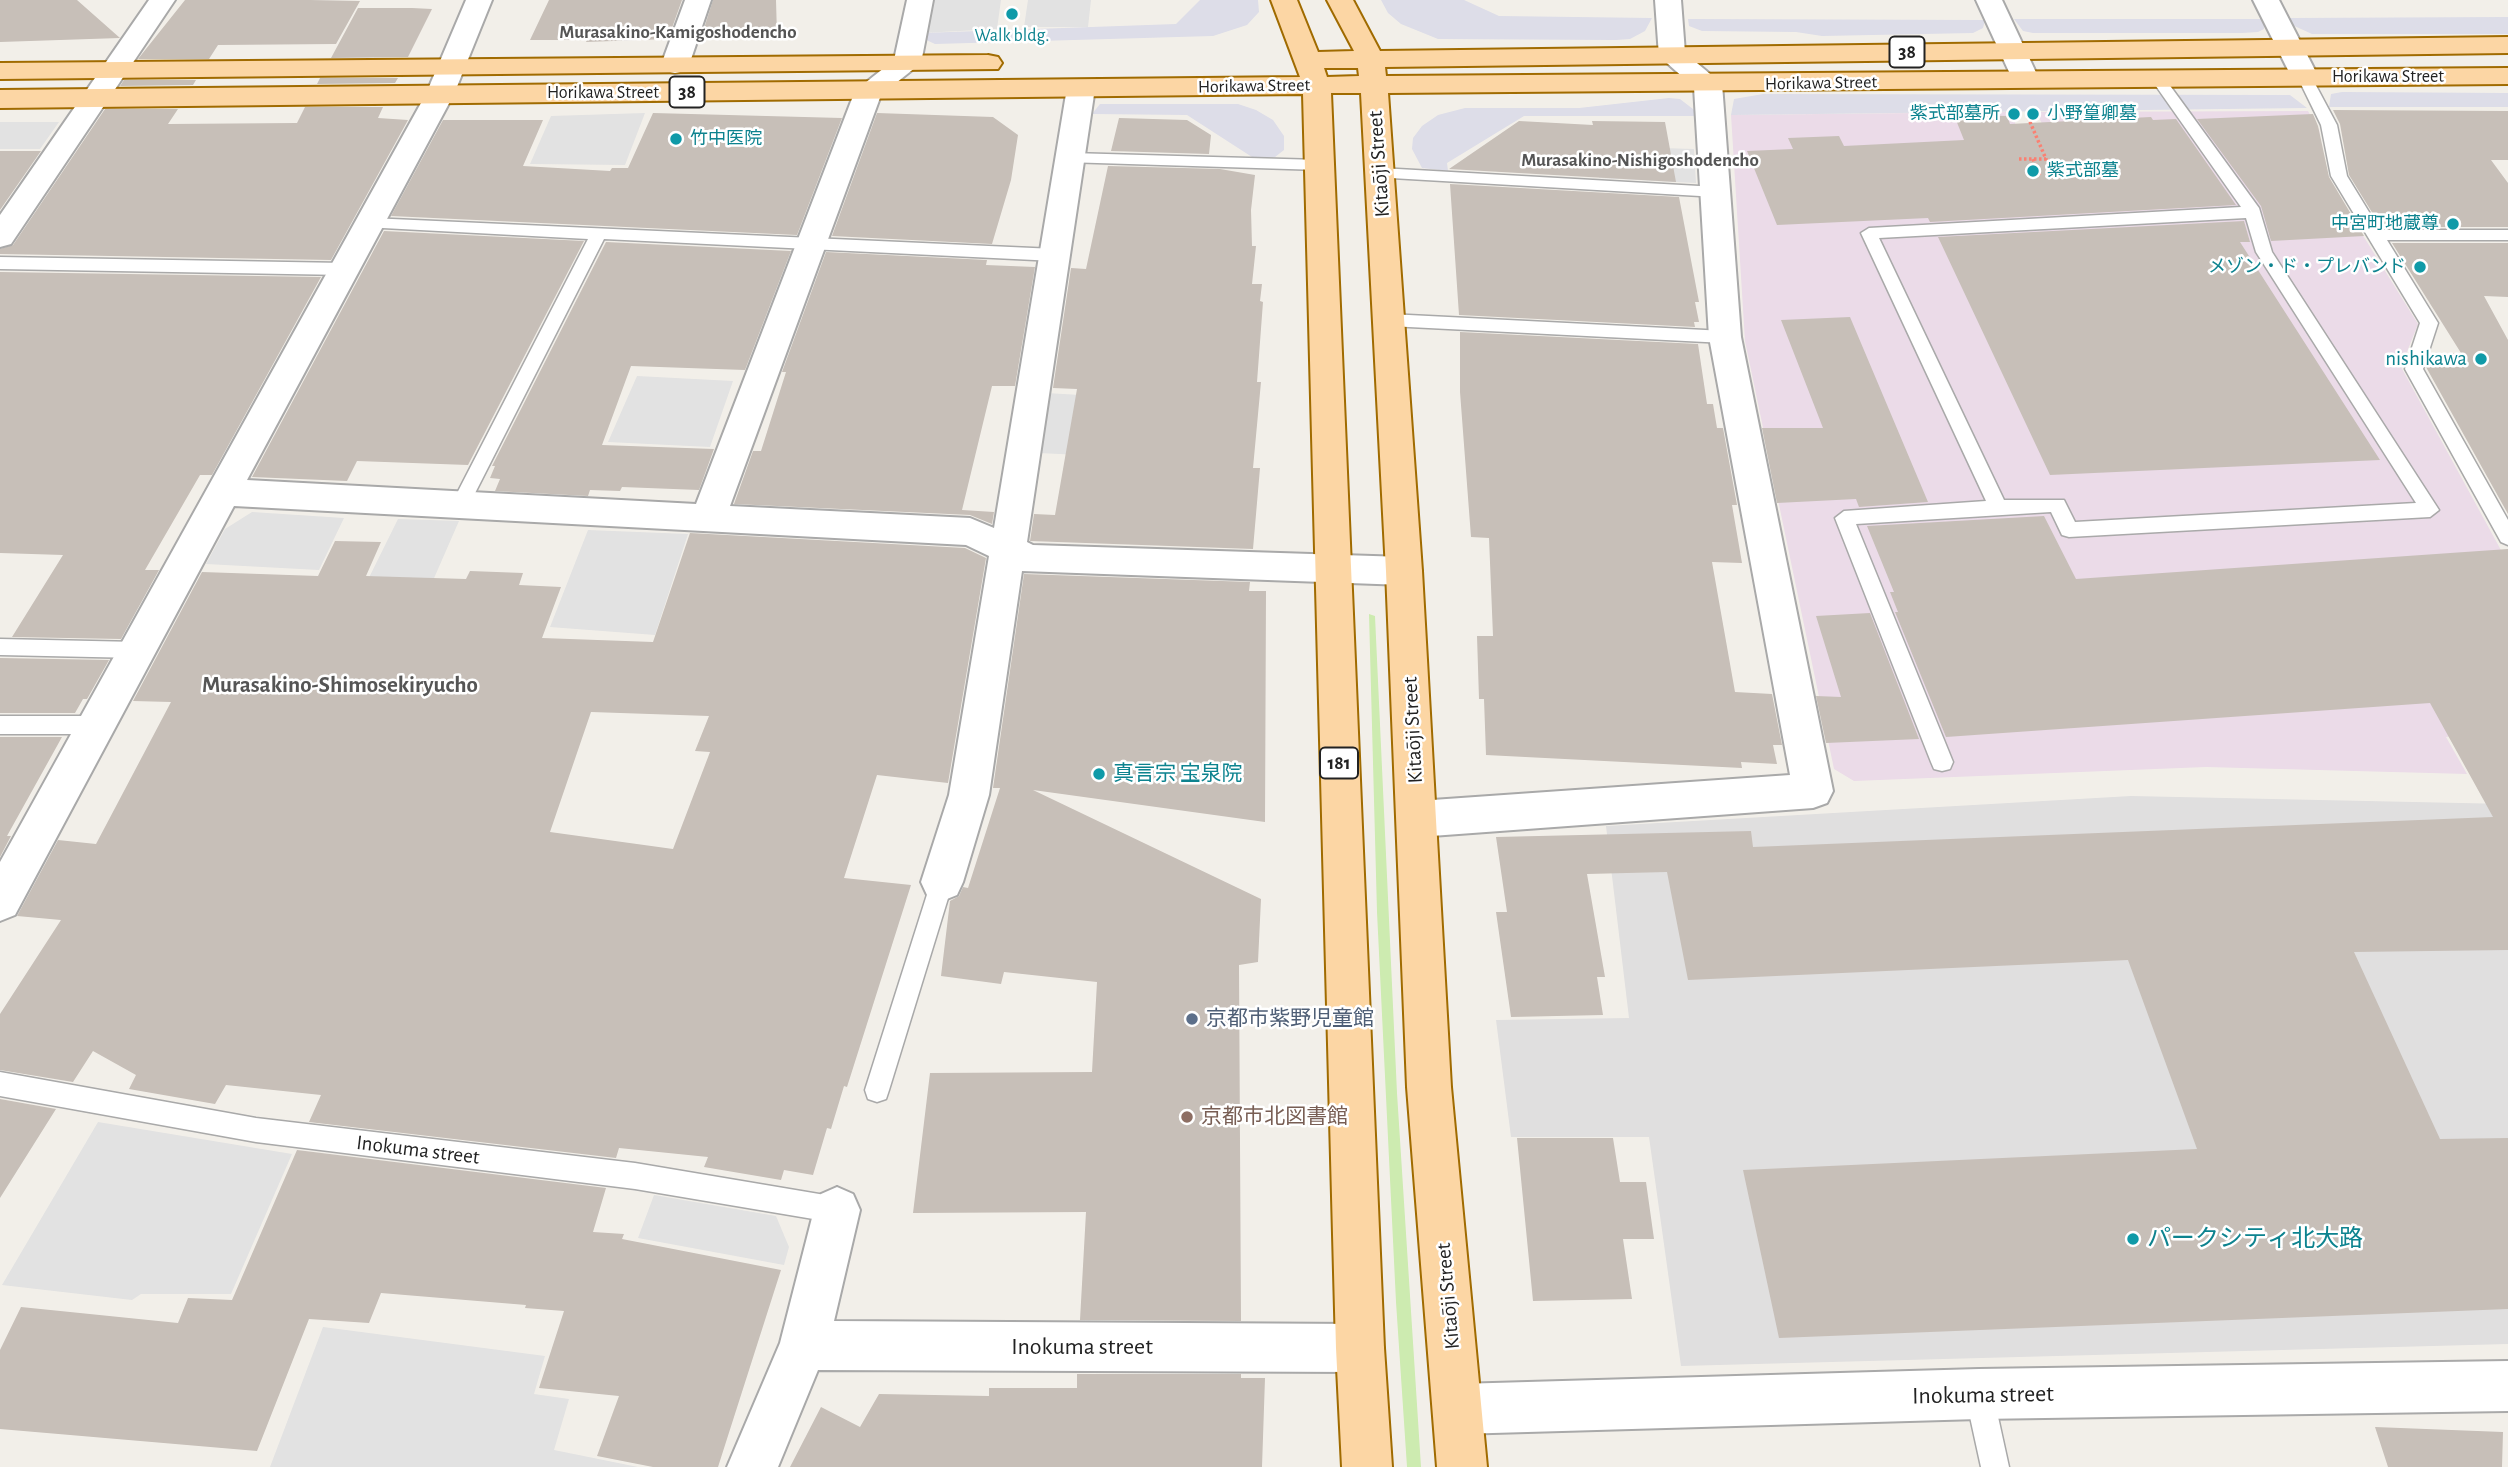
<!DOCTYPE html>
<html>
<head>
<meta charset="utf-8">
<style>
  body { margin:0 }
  canvas { display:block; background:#f2efe9 }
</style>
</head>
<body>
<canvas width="2508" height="1467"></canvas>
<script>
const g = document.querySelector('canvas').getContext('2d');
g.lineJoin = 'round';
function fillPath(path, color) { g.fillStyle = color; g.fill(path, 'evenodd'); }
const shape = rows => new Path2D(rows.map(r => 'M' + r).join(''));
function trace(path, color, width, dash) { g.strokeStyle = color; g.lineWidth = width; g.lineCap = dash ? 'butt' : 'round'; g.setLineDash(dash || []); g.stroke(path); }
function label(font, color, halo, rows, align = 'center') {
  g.font = font + ' "Alegreya Sans","Noto Sans JP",sans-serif'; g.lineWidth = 5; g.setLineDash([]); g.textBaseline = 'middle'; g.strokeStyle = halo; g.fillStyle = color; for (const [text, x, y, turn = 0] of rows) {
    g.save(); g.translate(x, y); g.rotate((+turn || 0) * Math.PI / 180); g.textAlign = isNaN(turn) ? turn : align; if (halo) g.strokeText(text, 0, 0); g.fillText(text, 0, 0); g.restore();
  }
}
fillPath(shape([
  [2131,796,2508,804,2508,1344,1681,1366,1649,1137,1511,1137,1496,1020,1629,1018,1606,826]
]), '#e0dfdf');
fillPath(shape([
  [2308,111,2319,130,2326,176,2418,324,2401,367,2508,563,2508,728,2446,737,2467,774,2206,767,1854,781,1834,769,1745,341,1731,115,2011,112,2024,147,2070,178,2036,112]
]), '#ebdbe8');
fillPath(shape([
  [1369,614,1375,616,1397,1093,1421,1467,1407,1467,1396,1302,1377,912]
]), '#cdebb0');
fillPath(shape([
  [929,0,1001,0,997,29,922,33],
  [1028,0,1091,0,1088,27,1024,27],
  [645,113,625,165,530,164,551,116],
  [0,122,59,122,40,149,0,149],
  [1597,146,1694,149,1696,183,1599,178],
  [637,376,733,381,710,447,608,442],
  [1046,393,1133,398,1124,457,1038,453],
  [252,512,344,518,319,570,206,564,225,529],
  [398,519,459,521,414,624,347,622],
  [588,530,688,534,655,635,550,627],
  [98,1122,292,1154,231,1294,141,1294,132,1300,2,1285],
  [654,1195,776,1216,789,1247,784,1265,638,1238],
  [323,1327,545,1356,534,1394,569,1399,554,1450,638,1467,270,1467]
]), '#e2e2e2');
fillPath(shape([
  [1200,0,1258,0,1259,12,1247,25,1213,36,935,44,922,38,922,33,1176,24],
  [1381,0,1464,0,1499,16,1652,18,1645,31,1630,39,1616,40,1438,39,1401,24,1388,13],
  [2508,17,2508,34,2312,34,2290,24,2287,18],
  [1688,19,1985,20,1983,28,1973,33,1822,36,1796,32,1702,31,1689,26],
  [2014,19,2261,19,2264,25,2264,29,2258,32,2242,33,2033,33,2023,31],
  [2342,92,2508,93,2508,107,2329,107,2331,94],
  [1763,94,2290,95,2307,108,1731,115,1734,99],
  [1669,98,1680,99,1702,116,1524,116,1447,163,1448,171,1422,168,1412,149,1413,138,1422,126,1438,115,1465,108,1579,108],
  [1100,104,1238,104,1256,110,1273,120,1284,136,1284,150,1275,157,1252,157,1187,115,1092,114]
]), '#dddde8');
fillPath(shape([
  [0,0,77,0,120,38,0,42],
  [185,0,310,0,360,1,336,44,218,45,209,59,138,59],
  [549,0,682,0,668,39,586,42,587,40,530,40],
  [713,0,776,0,777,35,701,38],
  [358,8,412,8,432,9,408,57,331,58],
  [320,78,398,78,395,83,317,84],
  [124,80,196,80,193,85,120,86],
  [305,107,383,107,378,118,408,120,331,260,0,254,0,249,13,245,105,109,178,109,168,124,297,123],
  [2333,110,2508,111,2508,160,2491,160,2508,183,2508,227,2381,227,2349,175,2340,124],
  [653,113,842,118,797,235,391,216,443,120,543,120,523,166,610,171,612,168,628,168],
  [877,113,993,117,1018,135,1011,180,992,244,832,236],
  [2313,114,2318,126,2329,177,2364,236,2271,241,2261,206,2197,119],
  [1954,115,2007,116,2010,124,2151,117,2153,120,2176,119,2236,205,1930,222,1928,218,1777,225,1747,151,1793,149,1788,138,1839,136,1844,146,1964,140],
  [1119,118,1187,120,1211,135,1209,154,1111,151],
  [1519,121,1593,125,1592,121,1665,122,1676,182,1449,169],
  [0,151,41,151,0,210],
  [1108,166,1220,169,1255,175,1251,210,1252,246,1256,246,1252,284,1262,284,1260,301,1263,302,1257,382,1261,382,1253,468,1260,468,1253,549,1030,541,1034,514,1055,515,1077,389,1053,388,1071,268,1086,269],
  [1450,184,1679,197,1699,302,1695,302,1699,322,1694,322,1695,327,1459,315],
  [2244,221,2250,242,2240,242,2380,460,2050,475,1938,237],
  [384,231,584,241,468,465,357,461,347,481,252,477],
  [606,242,791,251,745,370,631,366,602,445,714,449,699,490,622,487,620,491,590,490,588,496,495,491,500,479,490,478,495,466,492,466],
  [2392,243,2508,243,2508,297,2484,296,2508,340,2508,514,2426,367,2460,367,2451,353,2461,353],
  [826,252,987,260,986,265,1035,267,1015,386,992,386,962,510,994,512,992,524,970,515,734,504,753,451,761,451,786,372,782,372],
  [0,272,321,277,212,475,200,475,145,570,159,570,121,639,12,637,63,555,0,553],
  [1850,317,1928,502,1859,507,1856,499,1777,503,1762,428,1823,428,1781,320],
  [1460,332,1698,344,1707,404,1713,404,1717,428,1723,428,1737,505,1732,505,1742,563,1712,562,1735,692,1772,694,1782,745,1773,745,1777,764,1741,762,1742,768,1486,755,1484,699,1479,699,1477,636,1493,636,1489,538,1471,537,1460,392],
  [2044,516,2076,579,2508,549,2508,950,2354,952,2440,1139,2508,1138,2508,1309,1779,1338,1743,1170,2197,1149,2128,960,1688,980,1667,872,1587,874,1605,977,1597,977,1603,1015,1511,1017,1496,912,1507,912,1496,837,1751,831,1753,847,2493,817,2430,703,1946,737,1895,612,1898,612,1890,592,1894,592,1867,526],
  [690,533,965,548,986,558,948,783,877,775,844,878,911,885,847,1087,844,1086,831,1129,827,1128,813,1175,784,1170,781,1180,704,1167,708,1157,619,1148,616,1158,309,1122,321,1095,226,1085,215,1104,129,1089,136,1075,93,1051,73,1082,0,1070,0,1014,61,920,17,916,58,840,96,844,171,702,133,701,202,572,318,576,335,541,381,542,366,576,466,579,470,571,523,573,519,585,561,587,542,638,653,642],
  [591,712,709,716,695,751,710,752,673,849,550,832],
  [1024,574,1250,582,1249,591,1266,591,1265,822,1033,790,1261,899,1258,962,1239,965,1241,1321,1080,1320,1086,1212,913,1213,930,1073,1092,1072,1097,982,1004,972,1001,984,941,976,950,901,959,896,963,887,968,888,1000,788,993,788],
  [1870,613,1919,739,1826,743,1816,696,1841,697,1816,616],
  [0,658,109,660,87,699,83,699,75,713,0,713],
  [0,737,62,737,7,836,11,836,0,857],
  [0,1099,56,1109,0,1198],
  [1517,1138,1613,1138,1620,1182,1646,1182,1654,1239,1623,1239,1632,1299,1533,1301],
  [297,1150,606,1188,593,1232,624,1234,622,1239,781,1270,718,1467,653,1467,597,1456,619,1396,539,1388,564,1311,525,1308,526,1305,381,1293,369,1323,309,1319,257,1451,0,1429,0,1350,21,1307,178,1323,188,1298,232,1300],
  [1077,1374,1241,1374,1241,1378,1265,1378,1262,1467,790,1467,821,1407,860,1427,879,1394,989,1396,989,1388,1077,1388],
  [2375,1427,2503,1432,2502,1467,2388,1467]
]), '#c7bfb8');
const service = shape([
  [2305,73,2312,78,2337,125,2347,176,2380,230,2508,230,2508,240,2387,240,2438,323,2423,369,2508,520,2508,545,2501,542,2405,369,2420,323,2331,176,2321,125,2298,78,2305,73],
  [2158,74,2163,76,2259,208,2272,252,2439,510,2430,517,2069,537,2062,535,2051,512,1856,524,1953,762,1950,769,1942,771,1934,769,1931,762,1835,518,1844,511,1986,501,1861,233,1869,228,2241,207,2151,79,2158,74],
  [2246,218,2256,252,2416,503,2075,522,2064,500,2004,500,1879,238,2246,218],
  [1071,153,1320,160,1328,165,1320,170,1065,162,1065,154,1071,153],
  [1380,168,1717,187,1725,192,1717,197,1374,177,1372,173,1380,168],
  [370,218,1055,249,1063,255,1055,261,604,239,469,505,460,512,451,505,588,239,364,227,362,223,370,218],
  [0,257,345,263,353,269,345,275,0,269,0,257],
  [1389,314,1725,331,1734,337,1725,343,1389,326,1380,320,1389,314],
  [0,639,138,642,145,644,148,650,145,656,138,658,0,655,0,639],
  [0,716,96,716,103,719,106,725,103,731,96,734,0,734,0,716],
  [942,872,950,875,953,882,889,1090,886,1099,877,1102,868,1099,865,1090,931,882,934,875,942,872],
  [0,1072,256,1118,635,1163,837,1197,846,1201,850,1210,846,1219,837,1223,635,1189,256,1142,0,1096,0,1072],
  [1979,1380,1989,1384,1993,1394,2009,1467,1981,1467,1965,1394,1969,1384,1979,1380]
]);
const minor = shape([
  [149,0,175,0,11,244,0,247,0,215,149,0],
  [466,0,492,0,454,94,247,480,696,504,855,91,894,60,907,0,933,0,921,63,881,95,730,506,970,518,994,528,1067,88,1071,82,1081,80,1091,82,1095,88,1027,542,1033,545,1404,557,1417,561,1422,571,1417,581,1404,585,1022,571,989,795,963,882,957,895,942,901,927,895,921,882,949,795,989,556,966,545,234,506,15,915,0,921,0,862,426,94,466,0],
  [685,0,711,0,689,65,685,71,675,73,665,71,661,65,685,0],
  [1655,0,1681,0,1685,53,1722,84,1741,337,1833,791,1827,803,1813,808,1418,837,1404,832,1398,819,1404,806,1418,801,1790,775,1709,337,1694,87,1659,56,1655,0],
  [1976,0,2002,0,2040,81,2036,87,2016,87,1976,0],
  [2253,0,2279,0,2319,78,2315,84,2295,84,2253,0],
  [837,1187,853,1194,860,1210,834,1321,1360,1324,1377,1331,1384,1348,1377,1365,1360,1372,818,1370,778,1467,727,1467,780,1343,814,1210,821,1194,837,1187],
  [2508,1361,2508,1411,1979,1419,1458,1434,1440,1427,1433,1409,1440,1391,1458,1384,1979,1369,2508,1361]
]);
const primary = shape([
  [1271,0,1297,0,1318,52,1354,51,1327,0,1353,0,1380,51,2508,37,2508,53,1385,67,1386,76,2508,68,2508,84,1388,93,1422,571,1451,1087,1487,1467,1437,1467,1407,1087,1386,571,1361,93,1331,93,1384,1348,1392,1467,1342,1467,1336,1348,1303,94,0,108,0,90,1300,77,1271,0],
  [1324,68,1358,68,1359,76,1327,77,1324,68],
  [988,55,998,57,1002,63,998,69,0,79,0,63,988,55]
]);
trace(service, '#a9a9a9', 3);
trace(minor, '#a9a9a9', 4);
trace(primary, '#a06b00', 4);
trace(shape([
  [2019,159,2046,159,2027,115],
  [2033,159,2040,176]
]), '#fa8072', 3.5, [2.5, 2.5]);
fillPath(service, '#fff');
fillPath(minor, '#fff');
fillPath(primary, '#fcd6a4');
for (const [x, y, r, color] of [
  [1012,14,7,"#0f9aa8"],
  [2014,114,7,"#0f9aa8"],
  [2033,114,7,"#0f9aa8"],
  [676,139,7,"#0f9aa8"],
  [2033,171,7,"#0f9aa8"],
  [2453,224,7,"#0f9aa8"],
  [2420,267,7,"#0f9aa8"],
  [2481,359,7,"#0f9aa8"],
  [1099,774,7,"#0f9aa8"],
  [1192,1019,7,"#5c6f8a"],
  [1187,1117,7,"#8d6e63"],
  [2133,1239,7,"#0f9aa8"]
]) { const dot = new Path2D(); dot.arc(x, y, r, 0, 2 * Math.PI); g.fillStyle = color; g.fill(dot); trace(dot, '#fff', 2.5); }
label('18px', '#0d838f', '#fff', [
  ["Walk bldg.",1012,36,"center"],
  ["紫式部墓所",2000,114],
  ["小野篁卿墓",2047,114,"left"],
  ["竹中医院",690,139,"left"],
  ["紫式部墓",2047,171,"left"],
  ["中宮町地蔵尊",2439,224],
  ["メゾン・ド・プレバンド",2406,267]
], 'right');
label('18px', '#222', '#fff', [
  ["Horikawa Street",2388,77],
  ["Horikawa Street",1821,83,-1],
  ["Horikawa Street",1254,86,-1],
  ["Horikawa Street",603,93]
]);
label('bold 19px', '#555', '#fff', [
  ["Murasakino-Kamigoshodencho",678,32],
  ["Murasakino-Nishigoshodencho",1640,160]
]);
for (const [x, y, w] of [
  [1907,52,35],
  [687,92,35],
  [1339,763,38]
]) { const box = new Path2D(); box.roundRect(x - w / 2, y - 15.5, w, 31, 5); g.fillStyle = '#fff'; g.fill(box); trace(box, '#222', 2); }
label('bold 19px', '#222', null, [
  ["38",1907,52],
  ["38",687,92],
  ["181",1339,763]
]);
label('21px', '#222', '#fff', [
  ["Kitaōji Street",1379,164,-94],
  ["Kitaōji Street",1413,730,-93],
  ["Inokuma street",418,1150,7],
  ["Kitaōji Street",1448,1296,-95]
]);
label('21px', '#0d838f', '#fff', [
  ["nishikawa",2467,359],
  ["真言宗 宝泉院",1113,774,"left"]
], 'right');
label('21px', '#4e5e75', '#fff', [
  ["京都市紫野児童館",1206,1019]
], 'left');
label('21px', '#785e54', '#fff', [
  ["京都市北図書館",1201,1117]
], 'left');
label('bold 23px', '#555', '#fff', [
  ["Murasakino-Shimosekiryucho",340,685]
]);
label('24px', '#0d838f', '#fff', [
  ["パークシティ北大路",2147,1239]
], 'left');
label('24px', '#222', '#fff', [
  ["Inokuma street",1082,1347],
  ["Inokuma street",1983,1395,-1]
]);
</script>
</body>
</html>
